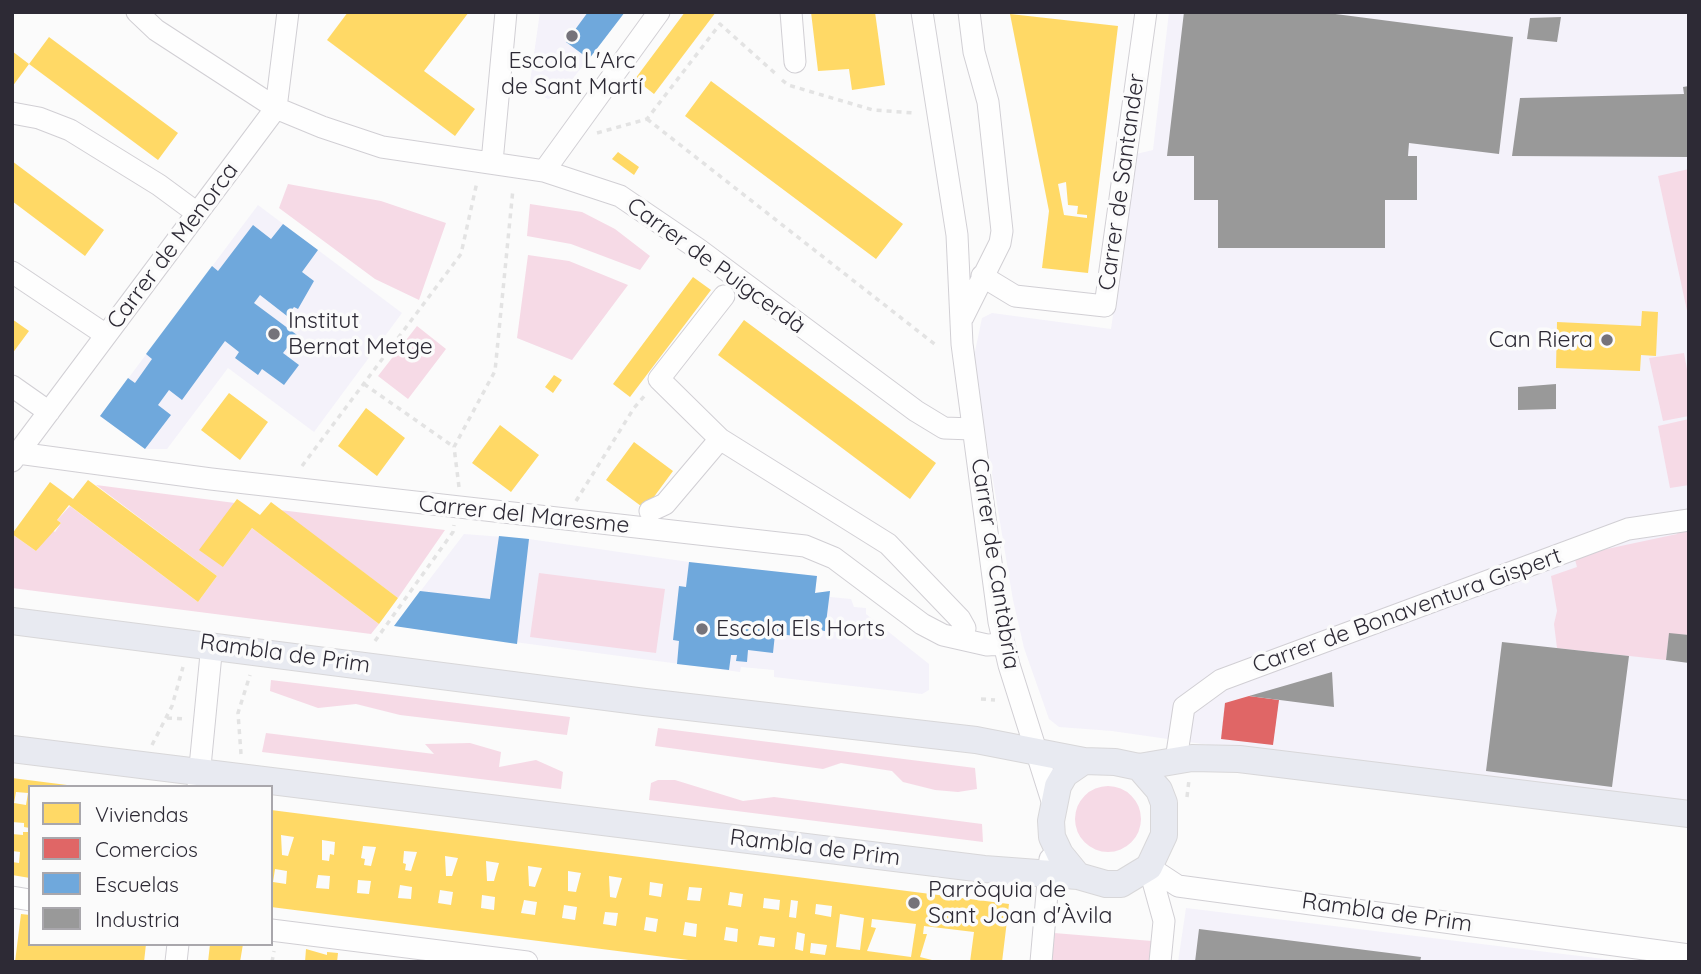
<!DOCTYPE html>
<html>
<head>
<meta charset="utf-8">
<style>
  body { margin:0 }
  #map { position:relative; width:1701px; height:974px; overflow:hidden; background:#fbfbfb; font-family:Quicksand,sans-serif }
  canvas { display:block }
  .frame { position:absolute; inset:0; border:14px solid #2d2a35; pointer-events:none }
  .legend { position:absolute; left:28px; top:785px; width:245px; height:161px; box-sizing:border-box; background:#fbfbfb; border:2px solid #a9a7ac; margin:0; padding:9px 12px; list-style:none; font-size:21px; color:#2d2a35 }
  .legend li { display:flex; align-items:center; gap:14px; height:35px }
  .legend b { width:35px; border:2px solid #a9a7ac }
</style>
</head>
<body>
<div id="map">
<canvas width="1701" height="974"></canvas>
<div class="frame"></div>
<ul class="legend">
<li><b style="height:19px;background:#ffd966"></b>Viviendas</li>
<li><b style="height:19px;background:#e06666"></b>Comercios</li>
<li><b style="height:19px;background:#6fa8dc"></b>Escuelas</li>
<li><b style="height:19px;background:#999"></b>Industria</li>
</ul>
</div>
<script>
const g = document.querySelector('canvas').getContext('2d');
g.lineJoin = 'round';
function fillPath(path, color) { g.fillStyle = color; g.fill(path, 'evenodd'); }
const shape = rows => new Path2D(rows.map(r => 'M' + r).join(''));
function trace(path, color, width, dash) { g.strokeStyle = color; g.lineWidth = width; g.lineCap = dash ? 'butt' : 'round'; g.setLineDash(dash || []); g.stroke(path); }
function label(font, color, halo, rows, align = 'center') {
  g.font = font + ' Quicksand,sans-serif'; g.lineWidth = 7; g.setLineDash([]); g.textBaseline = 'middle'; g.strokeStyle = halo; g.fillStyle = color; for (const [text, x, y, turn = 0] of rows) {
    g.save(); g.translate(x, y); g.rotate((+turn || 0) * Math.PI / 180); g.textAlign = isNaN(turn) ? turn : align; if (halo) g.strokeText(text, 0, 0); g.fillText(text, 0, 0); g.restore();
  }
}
fillPath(shape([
  [540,12,625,12,560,95,548,99,538,93,530,82],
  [1169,12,1689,12,1689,814,1112,731,1059,727,1049,719,1024,648,1013,600,973,361,982,318,992,313,1111,329,1136,154,1153,150],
  [258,205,402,313,314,432,228,368,167,449,145,449,100,416],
  [464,534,529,539,689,562,817,576,815,593,830,591,830,597,851,599,854,607,866,608,866,614,929,664,929,690,922,694,774,677,774,670,741,667,740,672,394,626],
  [1186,908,1629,962,1178,962]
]), '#f4f2fa');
fillPath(shape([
  [1689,169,1689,320,1658,176],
  [288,184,381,201,446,223,419,300,375,279,279,208],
  [530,204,582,212,615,229,650,256,640,270,571,244,527,236],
  [528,255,569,261,628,285,572,360,517,338],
  [417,326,446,349,408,399,378,376],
  [1684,353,1689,380,1689,416,1663,421,1649,358],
  [1689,419,1689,485,1670,488,1658,426],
  [96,485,235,503,223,567,252,528,379,624,371,634,12,588,12,534,36,551,52,530,55,532,61,523,57,520,70,506,198,602,217,576],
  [280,510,445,530,398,598],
  [1689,529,1689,635,1669,634,1666,660,1557,648,1554,624,1557,611,1551,576,1577,567,1574,556,1677,534,1678,530],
  [539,573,665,589,656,653,530,637],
  [271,680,570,717,567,735,400,715,356,704,318,708,270,691],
  [658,728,975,768,977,789,958,792,935,790,903,782,892,771,841,763,823,769,655,746],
  [266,733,434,754,425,744,470,743,501,752,499,767,536,760,563,772,561,789,262,752],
  [658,780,675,780,743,801,774,797,982,824,983,842,649,800,651,783],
  '1075 819a33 33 0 1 1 66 0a33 33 0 1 1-66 0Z',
  [1054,933,1152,941,1149,962,1050,962]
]), '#f6dae6');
fillPath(shape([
  [348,12,469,12,424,71,475,109,455,136,327,40],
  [685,12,716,12,654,94,635,79],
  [811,12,875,12,885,85,852,90,849,69,818,71],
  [1010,14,1118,26,1088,273,1042,268,1049,211],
  [1066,182,1068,205,1078,206,1077,214,1087,215,1087,218,1064,215,1058,184],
  [49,37,178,133,158,160,29,64],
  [12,51,29,64,12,87],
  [711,81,903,224,876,259,685,116],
  [618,152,639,167,634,175,612,159],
  [12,161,104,230,85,256,12,201],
  [693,277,711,290,630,397,613,384],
  [1642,311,1658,312,1656,356,1641,355,1640,371,1556,368,1557,322,1641,326],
  [12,319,29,331,12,354],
  [744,320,936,463,910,499,718,355],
  [554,375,562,380,553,393,545,387],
  [229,393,268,422,240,460,201,430],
  [366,408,405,438,377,476,338,446],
  [500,425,539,455,511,492,472,463],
  [634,442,673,471,645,509,606,480],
  [88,480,217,576,198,602,69,505,57,520,61,523,36,551,12,534,50,482,73,499],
  [237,499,260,515,271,502,398,598,379,624,252,528,223,567,199,550],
  [12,778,67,785,67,787,30,787,30,828,24,827,24,823,12,822],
  [16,792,28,793,26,805,14,803],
  [271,810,1009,904,1002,962,970,962,974,932,924,926,923,934,927,934,920,957,940,962,704,962,271,907],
  [281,835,294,837,288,856,282,855],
  [322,840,335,842,334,855,330,854,329,861,322,860],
  [363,846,376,847,371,866,364,865,365,859,361,858],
  [404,851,417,852,411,871,405,870,406,864,403,863],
  [445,856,458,858,452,876,446,876],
  [486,861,499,863,494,881,487,881],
  [528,866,542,868,535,887,529,886],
  [275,869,287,871,286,884,273,882],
  [568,871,581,873,576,892,568,891],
  [318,875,330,876,329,889,316,888],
  [609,876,622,878,616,898,610,897],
  [358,880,371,881,369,894,357,893],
  [650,882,663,884,661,897,649,895],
  [400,885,412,887,411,899,398,898],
  [689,887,702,888,700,901,687,900],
  [440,890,453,892,451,905,438,903],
  [730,892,743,894,741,907,728,905],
  [482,895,495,897,494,910,481,908],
  [764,898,780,900,779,910,763,908],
  [524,900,537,902,535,915,521,913],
  [791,900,798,901,796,918,789,917],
  [816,904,832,906,831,917,815,914],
  [564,905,577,907,575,920,562,918],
  [605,912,618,913,616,926,603,924],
  [840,914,864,918,860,950,836,947],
  [646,917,658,919,656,932,644,930],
  [872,919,916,924,911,957,867,951,876,928,871,927],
  [685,922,697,924,696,937,683,935],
  [726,927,738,929,737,942,724,940],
  [797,932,805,934,803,951,795,949],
  [760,936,775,938,774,947,758,945],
  [811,943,827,945,825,955,810,953],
  [23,832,30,832,30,878,12,875,12,862,19,863,20,852,12,851,12,834,23,835],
  [21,914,30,915,30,944,146,944,144,962,15,962],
  [210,944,243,944,240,962,208,962],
  [306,949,327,955,327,952,338,953,337,962,305,962]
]), '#ffd966');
fillPath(shape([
  [1249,696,1279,700,1273,745,1221,739,1225,703]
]), '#e06666');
fillPath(shape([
  [588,12,625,12,589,59,566,42],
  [283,224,318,250,302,272,314,281,298,309,294,307,287,316,260,295,254,303,297,335,283,353,299,365,284,385,262,369,258,375,235,358,239,352,225,341,182,400,169,390,158,405,171,415,145,449,100,416,128,378,135,383,152,359,146,354,212,266,218,271,253,225,271,239],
  [499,536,529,539,517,644,394,626,420,591,490,599],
  [689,562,817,576,815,593,830,591,825,631,808,629,809,622,800,621,798,636,775,634,773,653,748,650,747,662,736,661,737,655,731,655,729,670,677,664,679,641,673,640,679,586,686,587]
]), '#6fa8dc');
fillPath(shape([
  [1184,12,1320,12,1513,37,1499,154,1409,143,1408,156,1417,156,1417,200,1385,200,1385,248,1218,248,1218,200,1194,200,1194,156,1167,156],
  [1561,17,1557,42,1527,39,1530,18],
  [1689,86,1689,157,1512,156,1520,98,1684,94,1683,87],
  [1556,384,1556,409,1518,410,1518,387],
  [1669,633,1689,635,1689,663,1666,660],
  [1502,642,1629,656,1612,787,1486,771],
  [1332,672,1334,707,1249,696],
  [1199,929,1421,957,1420,962,1195,962]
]), '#999');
const minor = shape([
  [137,12,156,30,276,108,322,127,382,147,544,171,620,196,698,249,916,411,944,428,973,429],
  [791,12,795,62],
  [922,12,957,235,962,344,999,622,1009,665,1052,801],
  [12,113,39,118,70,130,159,185,197,213],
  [492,162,506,12],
  [544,171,659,12],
  [12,272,106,335],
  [982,276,1015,296,1105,306,1146,12],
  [963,317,1000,243,1002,231,988,102,974,52,969,12],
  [12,386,49,412],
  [720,439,888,544,960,619,965,628],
  [18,453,211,479,805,546,834,558,922,624,943,635,987,645,1004,644],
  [12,461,276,108,288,12],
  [650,511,665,504,720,439,659,379,724,296],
  [1176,760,1184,707,1221,680,1628,529,1689,520],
  [198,787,212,644],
  [1149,867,1178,886,1689,955],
  [1149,867,1164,921,1160,962],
  [12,897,30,900],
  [271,930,527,962],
  [176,962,178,944],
  [1041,962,1050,859]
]);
const major = shape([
  [12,621,645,702,976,740,1084,761,1115,762,1139,767,1192,758,1239,759,1689,814],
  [12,749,984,869,1078,876,1106,884,1121,884,1149,867,1164,835,1164,803,1159,790,1139,767],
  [1078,876,1060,854,1052,837,1051,821,1058,786,1065,774,1084,761]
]);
trace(minor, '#d1cfd4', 23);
trace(major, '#d8d7d9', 28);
trace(shape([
  [782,80,788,85,873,110,915,113],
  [647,119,937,346],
  [597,133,647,119,720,24,777,75],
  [364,384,454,447],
  [302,466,461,254,477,182],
  [459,487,454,447,495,371,513,189],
  [576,501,634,408,646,394],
  [375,641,453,532,454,525],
  [981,699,995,700],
  [167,718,185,719],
  [152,745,172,706,183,667],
  [241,754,238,713,250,675],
  [1187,797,1189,780],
  [272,962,274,951]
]), '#e3e3e3', 3.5, [5, 5]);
trace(minor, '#fefefe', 21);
trace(major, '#e8eaf1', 26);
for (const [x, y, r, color] of [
  [572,36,7,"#75737a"],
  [274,334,7,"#75737a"],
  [1607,340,7,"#75737a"],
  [702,629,7,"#75737a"],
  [914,903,7,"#75737a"]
]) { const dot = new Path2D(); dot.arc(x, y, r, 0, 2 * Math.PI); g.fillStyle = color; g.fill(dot); trace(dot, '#fbfbfb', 2.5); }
label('23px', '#2d2a35', '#fbfbfb', [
  ["Escola L'Arc",572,61,"center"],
  ["de Sant Martí",572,87,"center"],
  ["Institut",288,321],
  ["Bernat Metge",288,347],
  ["Can Riera",1593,340,"right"],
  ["Escola Els Horts",716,629],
  ["Parròquia de",928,890],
  ["Sant Joan d'Àvila",928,916]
], 'left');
label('23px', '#2d2a35', '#fbfbfb', [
  ["Carrer de Santander",1122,182,-82],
  ["Carrer de Menorca",173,246,-53],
  ["Carrer de Puigcerdà",716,266,36],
  ["Carrer del Maresme",524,515,6],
  ["Carrer de Cantàbria",995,564,81],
  ["Carrer de Bonaventura Gispert",1407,611,-20],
  ["Rambla de Prim",285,654,8],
  ["Rambla de Prim",815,848,7],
  ["Rambla de Prim",1387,913,8]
]);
</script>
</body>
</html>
